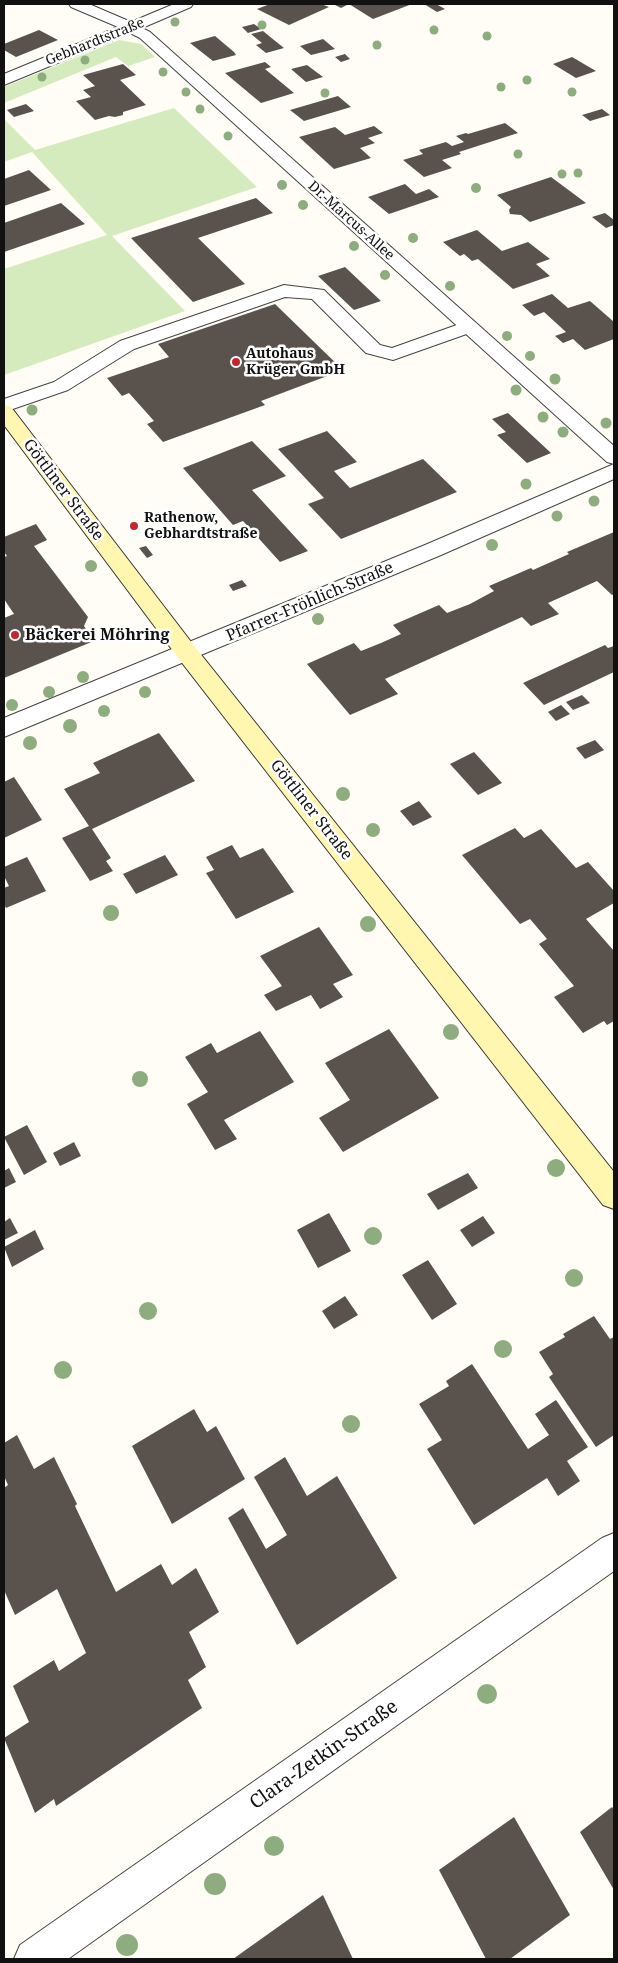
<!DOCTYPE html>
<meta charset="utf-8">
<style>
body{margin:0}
#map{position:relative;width:618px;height:1963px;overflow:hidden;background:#fffdf5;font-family:"Noto Serif",serif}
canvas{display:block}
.frame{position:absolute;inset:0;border:5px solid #111;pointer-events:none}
</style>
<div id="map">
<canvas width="618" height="1963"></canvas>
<div class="frame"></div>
</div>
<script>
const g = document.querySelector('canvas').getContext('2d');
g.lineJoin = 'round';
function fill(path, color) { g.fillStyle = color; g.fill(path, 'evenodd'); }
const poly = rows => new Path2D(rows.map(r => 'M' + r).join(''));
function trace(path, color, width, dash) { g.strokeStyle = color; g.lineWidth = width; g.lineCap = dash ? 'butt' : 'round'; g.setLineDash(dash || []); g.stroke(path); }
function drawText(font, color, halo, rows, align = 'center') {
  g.font = font + ' "Noto Serif",serif'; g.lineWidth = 5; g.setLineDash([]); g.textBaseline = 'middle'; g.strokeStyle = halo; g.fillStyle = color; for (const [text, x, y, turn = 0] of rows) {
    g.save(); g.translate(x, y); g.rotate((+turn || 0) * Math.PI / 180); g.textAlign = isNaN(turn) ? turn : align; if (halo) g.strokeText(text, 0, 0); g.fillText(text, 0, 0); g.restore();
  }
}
fill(poly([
 [119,40,141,44,155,57,128,66,116,57,4,103,4,87],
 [174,108,257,187,112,236,185,311,4,375,4,269,107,235,32,152,4,162,4,119,35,150]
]), '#d5ebbd');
fill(poly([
 [270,4,321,4,329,7,289,25,257,9],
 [333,4,412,4,373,19,349,4,341,8],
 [424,4,436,4,445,9,437,12],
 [254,24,261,29,248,33,242,27],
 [39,30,58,40,16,57,4,50,4,44],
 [263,31,274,40,284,48,266,53,256,45,262,43,251,34],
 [215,36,234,52,236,55,213,61,190,43],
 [323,39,335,49,311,55,300,46],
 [345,54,350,59,341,62,335,57],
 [572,57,596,71,576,78,553,64],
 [265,62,271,67,265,69,294,93,261,103,225,73],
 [123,64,136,75,120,80,146,105,123,112,123,115,115,117,109,116,95,120,76,101,91,97,83,90,95,86,83,75],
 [307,65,323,77,306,82,291,69],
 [338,96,351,107,304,121,290,110],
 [26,104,34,111,14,117,7,110],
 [602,109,610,115,590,121,582,115],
 [505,123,518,133,459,152,461,154,442,160,452,168,424,177,403,160,423,154,419,150,446,142,452,146,464,142,456,136,466,133,468,134],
 [374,126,383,133,368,138,375,143,360,148,371,158,334,169,299,137,335,127,345,135],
 [29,170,51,190,4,206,4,179],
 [551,177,586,203,530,222,521,215,510,214,509,210,511,207,497,195],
 [405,184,416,194,429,189,439,197,389,214,368,197],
 [256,198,273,213,198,238,245,284,193,302,131,238],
 [61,203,85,224,4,252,4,223],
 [605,213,614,220,614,225,606,228,592,217],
 [477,230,502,251,528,242,550,259,536,264,550,276,513,289,478,259,472,261,464,254,460,256,443,242],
 [345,267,381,301,354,310,318,276],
 [552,294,568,308,590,301,614,322,614,339,585,350,573,339,563,343,555,336,566,332,544,312,534,316,522,305],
 [275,304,343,370,261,401,265,405,163,442,147,424,154,421,129,393,122,396,107,378,169,357,158,344],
 [508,413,551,453,527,463,497,435,506,432,492,419],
 [327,431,357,462,334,471,350,488,423,459,457,492,341,539,308,504,324,498,278,449],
 [252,441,286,476,252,490,308,551,280,562,243,521,233,525,183,468],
 [36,524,47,540,34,546,88,617,84,626,94,641,4,678,4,618,14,614,4,599,4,557,7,556,4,552,4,537],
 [614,532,614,594,612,595,597,581,548,603,559,614,531,626,522,617,385,679,398,694,350,715,307,664,354,643,361,651,381,643,401,634,393,625,439,605,447,613,470,604,494,591,489,586,531,568,533,570,569,554,567,552],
 [146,546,153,555,147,558,139,548],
 [242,580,247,586,233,591,229,585],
 [605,645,608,648,614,646,614,672,544,705,523,683],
 [582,695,590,703,573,710,566,702],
 [561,705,570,714,556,721,548,712],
 [159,733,195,781,92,829,111,858,106,861,113,871,90,881,62,838,89,826,64,789,100,773,93,763],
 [595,740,604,750,585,759,576,748],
 [474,752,502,783,478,795,450,764],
 [14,777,42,820,4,838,4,782],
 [419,801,432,817,413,826,400,811],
 [515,828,524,838,541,829,576,868,588,862,614,891,614,903,586,919,614,951,614,1021,607,1025,604,1021,583,1033,554,997,574,986,539,944,547,939,530,919,520,924,462,855],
 [232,845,240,858,263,848,294,892,236,919,206,873,214,870,206,857],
 [165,855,178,875,136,894,123,874],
 [27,857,46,891,6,908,4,904,4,888,9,886,4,876,4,867],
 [319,927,353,975,333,984,343,997,320,1009,311,995,276,1011,264,995,282,986,260,956],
 [389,1029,439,1098,343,1152,319,1118,350,1100,325,1063],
 [260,1031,294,1082,224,1120,237,1139,215,1150,187,1104,208,1092,185,1057,211,1043,217,1053],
 [27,1125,47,1162,24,1175,4,1137],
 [74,1142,81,1156,60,1166,53,1153],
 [9,1168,16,1182,4,1188,4,1171],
 [468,1173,478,1188,438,1210,427,1194],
 [329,1213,351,1251,318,1268,297,1230],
 [483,1216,495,1233,472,1247,460,1230],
 [10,1218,18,1233,4,1240,4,1222],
 [35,1230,44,1249,12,1267,4,1247],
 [428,1260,457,1304,432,1320,402,1275],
 [345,1296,358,1315,334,1329,322,1311],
 [594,1316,610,1339,614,1337,614,1435,596,1447,549,1377,553,1374,539,1352,565,1337,563,1334],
 [472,1364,528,1449,549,1435,535,1414,556,1400,588,1447,567,1461,580,1481,558,1496,547,1478,474,1525,427,1449,442,1440,419,1404,449,1386,446,1381],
 [194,1409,207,1432,216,1426,245,1479,172,1524,132,1446],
 [17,1435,34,1469,54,1457,77,1504,75,1506,116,1592,161,1564,172,1585,196,1568,219,1612,189,1632,206,1667,188,1680,202,1708,56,1806,54,1799,35,1813,4,1738,29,1722,13,1686,54,1660,59,1671,86,1653,57,1589,15,1615,4,1590,4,1488,8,1485,4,1476,4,1443],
 [285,1457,307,1496,337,1476,397,1578,297,1645,228,1518,243,1508,266,1549,287,1535,254,1477],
 [612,1807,614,1810,614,1890,580,1832],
 [514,1817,570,1915,510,1959,486,1959,439,1870],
 [323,1895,353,1959,233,1959,247,1949]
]), '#5a524d');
const lane = poly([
 [284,285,324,290,380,345,392,348,468,321,475,323,478,327,475,331,393,360,366,353,312,299,285,297,134,349,68,390,4,412,4,399,54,382,120,341,284,285]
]);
const street = poly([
 [69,4,89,4,131,22,174,4,193,4,191,7,142,28,150,32,614,446,614,464,607,462,140,38,130,33,4,85,4,74,118,27,71,7,69,4],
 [614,464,614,479,441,555,4,737,4,718,425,545,614,464],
 [614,1533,614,1571,68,1959,14,1959,20,1945,602,1538,614,1533]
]);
const secondary = poly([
 [4,405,11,407,195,647,614,1172,614,1209,603,1205,179,659,4,425,4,405]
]);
trace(lane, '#444', 2);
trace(street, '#444', 2);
trace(secondary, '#333', 2);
fill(lane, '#fff');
fill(street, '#fff');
fill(secondary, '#fff6b0');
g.fillStyle = '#8dad7f';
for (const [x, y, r] of [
 [175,22,4.5],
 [262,25,4.5],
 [434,30,4.5],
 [487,36,4.5],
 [377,45,4.5],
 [85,60,4.5],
 [163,72,4.5],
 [42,77,4.5],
 [527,80,4.5],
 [501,87,4.5],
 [186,92,4.5],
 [572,92,4.5],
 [325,93,4.5],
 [200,109,4.5],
 [228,136,4.5],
 [518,154,4.5],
 [578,173,4.5],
 [562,174,4.5],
 [282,185,5],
 [476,188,5],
 [303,205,5],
 [413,238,5],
 [354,246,5],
 [385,275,5],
 [450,286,5],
 [507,336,5],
 [530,356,5],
 [555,379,5.5],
 [516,390,5.5],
 [32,410,5.5],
 [543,417,5.5],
 [606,423,5.5],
 [563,432,5.5],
 [526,484,5.5],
 [594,501,5.5],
 [557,516,5.5],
 [492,545,6],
 [91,566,6],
 [318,619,6],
 [83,677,6],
 [49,692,6],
 [145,692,6],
 [12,705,6],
 [104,711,6],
 [70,726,7],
 [30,743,7],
 [343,794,7],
 [373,830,7],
 [111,913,8],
 [368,924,8],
 [451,1032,8],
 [140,1079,8],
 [556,1168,9],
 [373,1236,9],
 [574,1278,9],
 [148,1311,9],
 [503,1349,9],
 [63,1370,9],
 [351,1424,9],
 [487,1694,10],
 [274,1846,10],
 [215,1884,11],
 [127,1945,11]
]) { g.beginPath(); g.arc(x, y, r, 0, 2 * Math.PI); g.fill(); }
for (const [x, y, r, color] of [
 [236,362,5,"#c4262e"],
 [134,526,5,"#c4262e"],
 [15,635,5,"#c4262e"]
]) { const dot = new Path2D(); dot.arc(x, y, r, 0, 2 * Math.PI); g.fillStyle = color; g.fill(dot); trace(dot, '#fff', 2); }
drawText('14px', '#111', '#fff', [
 ["Gebhardtstraße",95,42,-22],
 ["Dr.-Marcus-Allee",351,221,42]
]);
drawText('bold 14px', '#111', '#fff', [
 ["Autohaus",246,354],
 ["Krüger GmbH",246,370],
 ["Rathenow,",144,518],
 ["Gebhardtstraße",144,534]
], 'left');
drawText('16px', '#111', '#fff', [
 ["Göttliner Straße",63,490,53],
 ["Pfarrer-Fröhlich-Straße",310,602,-23],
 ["Göttliner Straße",311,810,52]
]);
drawText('bold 16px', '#111', '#fff', [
 ["Bäckerei Möhring",25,635]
], 'left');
drawText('19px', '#111', '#fff', [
 ["Clara-Zetkin-Straße",324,1755,-35]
]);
</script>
